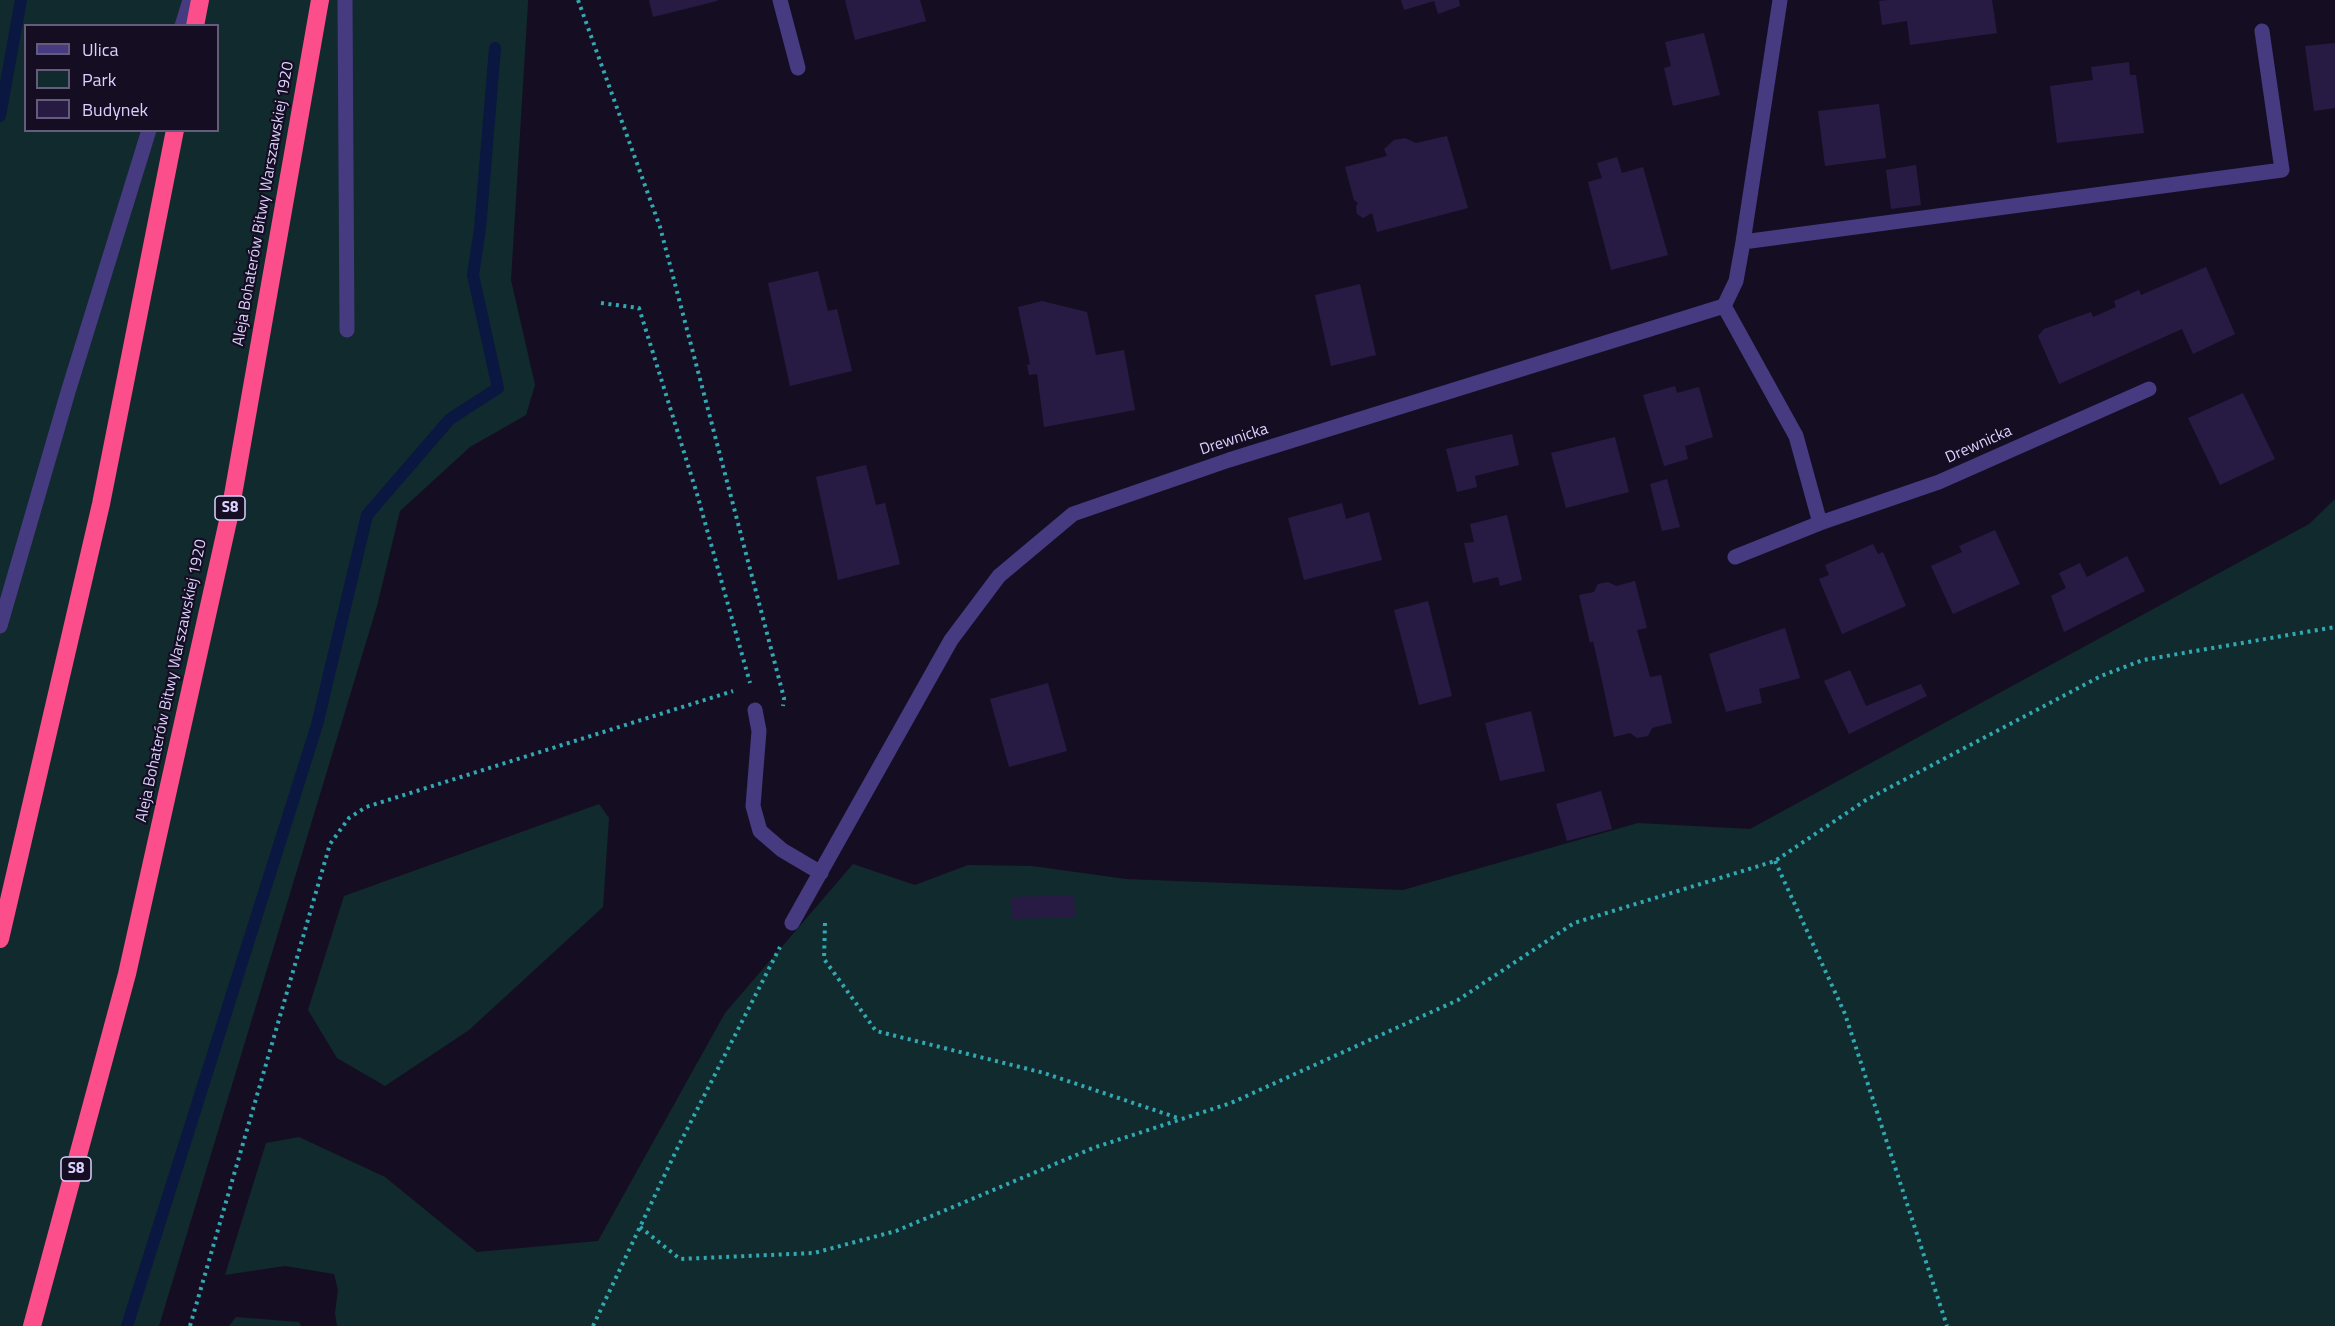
<!DOCTYPE html>
<meta charset="utf-8">
<style>
body{margin:0}
#map{position:relative;width:2335px;height:1326px;overflow:hidden;background:#150e23;font-family:"Titillium Web",sans-serif}
canvas{display:block}
.legend{position:absolute;left:24px;top:24px;width:195px;height:108px;box-sizing:border-box;background:#150e23;border:2px solid #655c7b;margin:0;padding:8px 10px;list-style:none;font-size:18px;color:#dcd1fe}
.legend li{display:flex;align-items:center;gap:12px;height:30px}
.legend b{width:30px;border:2px solid #655c7b}
</style>
<div id="map">
<canvas width="2335" height="1326"></canvas>
<ul class="legend">
<li><b style="height:8px;background:#463a81"></b>Ulica</li>
<li><b style="height:16px;background:#112a2d"></b>Park</li>
<li><b style="height:16px;background:#281b43"></b>Budynek</li>
</ul>
</div>
<script>
const g = document.querySelector('canvas').getContext('2d');
g.lineJoin = 'round';
function fill(path, color) { g.fillStyle = color; g.fill(path, 'evenodd'); }
const poly = rows => new Path2D(rows.map(r => 'M' + r).join(''));
function trace(path, color, width, dash) { g.strokeStyle = color; g.lineWidth = width; g.lineCap = dash ? 'butt' : 'round'; g.setLineDash(dash || []); g.stroke(path); }
function drawText(font, color, halo, rows, align = 'center') {
  g.font = font + ' "Titillium Web",sans-serif'; g.lineWidth = 4.5; g.setLineDash([]); g.textBaseline = 'middle'; g.strokeStyle = halo; g.fillStyle = color; for (const [text, x, y, turn = 0] of rows) {
    g.save(); g.translate(x, y); g.rotate((+turn || 0) * Math.PI / 180); g.textAlign = isNaN(turn) ? turn : align; if (halo) g.strokeText(text, 0, 0); g.fillText(text, 0, 0); g.restore();
  }
}
fill(poly([
 [0,0,528,0,528,3,511,280,535,385,526,415,470,447,400,511,377,606,159,1326,0,1326],
 [26,26,218,26,218,130,26,130],
 [2335,499,2335,1326,337,1326,335,1313,338,1290,334,1274,285,1266,225,1275,266,1143,299,1137,385,1177,477,1252,598,1241,725,1013,853,864,915,885,968,865,1032,866,1126,879,1403,890,1638,823,1750,829,2309,524],
 [599,804,609,818,603,907,469,1030,385,1086,337,1058,308,1010,344,896],
 [236,1317,299,1322,301,1326,229,1326]
]), '#112a2d');
trace(poly([
 [0,116,21,0],
 [127,1326,317,725,367,515,450,419,498,388,473,275,480,229,495,48]
]), '#0a1740', 12);
fill(poly([
 [649,0,717,0,717,1,653,17],
 [845,0,920,0,926,21,855,40],
 [1401,0,1434,0,1434,1,1404,10],
 [1434,0,1459,0,1460,6,1438,14],
 [1888,0,1992,0,1997,33,1910,45,1907,21,1882,25,1879,1],
 [1704,33,1720,95,1673,106,1664,68,1671,66,1665,42],
 [2335,43,2335,108,2314,111,2305,46],
 [2129,62,2130,75,2136,75,2144,133,2057,143,2050,86,2093,80,2091,67],
 [1879,104,1886,158,1825,166,1818,111],
 [1447,136,1468,208,1377,232,1372,213,1363,218,1357,214,1356,207,1358,203,1354,200,1345,167,1387,156,1384,149,1394,140,1405,138,1416,143],
 [1617,157,1622,173,1643,167,1668,255,1611,270,1588,182,1602,178,1597,163],
 [1916,165,1921,205,1891,209,1886,170],
 [2206,267,2235,334,2193,354,2182,329,2059,384,2038,336,2044,329,2091,312,2093,317,2116,307,2114,301,2139,290,2141,295],
 [818,271,828,311,837,309,852,371,790,386,768,283],
 [1360,284,1376,355,1331,366,1315,295],
 [1042,301,1087,312,1096,355,1124,350,1135,410,1044,427,1037,374,1029,375,1027,365,1030,364,1018,307],
 [1675,386,1677,393,1699,387,1713,437,1685,446,1688,459,1664,466,1643,395],
 [2243,393,2275,459,2220,485,2188,418],
 [1512,434,1519,465,1475,476,1477,487,1457,492,1446,449],
 [1615,437,1629,492,1566,508,1551,453],
 [866,465,876,505,885,503,900,564,838,580,816,477],
 [1667,479,1680,527,1662,531,1650,484],
 [1342,503,1346,519,1369,512,1382,560,1304,580,1288,518],
 [1507,515,1522,580,1500,586,1498,577,1473,583,1464,543,1474,542,1470,524],
 [1995,530,2020,584,1953,614,1931,566,1962,552,1959,546],
 [1873,544,1878,554,1883,552,1906,606,1842,634,1819,579,1829,575,1825,565],
 [2127,556,2145,591,2064,632,2051,596,2066,588,2059,573,2080,563,2087,577],
 [1635,581,1647,628,1637,630,1650,677,1661,675,1672,723,1652,728,1648,736,1637,738,1630,733,1614,737,1599,667,1593,641,1590,643,1579,595,1594,592,1598,584,1608,582,1616,586],
 [1428,601,1452,696,1419,705,1394,610],
 [1785,628,1800,678,1759,689,1762,703,1726,712,1709,654],
 [1850,670,1866,706,1921,684,1927,696,1849,734,1824,681],
 [1048,683,1067,751,1009,767,990,699],
 [1531,711,1545,771,1500,781,1485,723],
 [1601,791,1612,829,1567,841,1556,804],
 [1074,895,1075,917,1012,919,1011,897]
]), '#281b43');
trace(poly([
 [578,0,660,227,784,698,783,706],
 [601,303,639,308,697,494,750,683],
 [1775,861,1845,1014,1947,1326],
 [825,923,824,959,876,1031,1044,1073,1181,1119],
 [640,1227,680,1259,814,1253,896,1231,1093,1148,1231,1103,1458,1000,1574,923,1775,861,1866,800,2101,676,2143,660,2335,627],
 [190,1326,330,844,349,818,366,807,733,691],
 [593,1326,677,1149,780,947]
]), '#31a9b3', 4, [3, 4.5]);
trace(poly([
 [345,0,347,330],
 [780,0,798,68],
 [182,26,190,0],
 [1743,242,2282,170,2262,31],
 [1724,306,1796,436,1820,523],
 [1735,557,1820,523,1939,482,2149,389],
 [0,626,68,392,149,130],
 [755,710,759,731,753,806,760,831,782,850,821,873],
 [792,923,951,640,999,576,1073,514,1229,460,1724,306,1736,281,1743,242,1780,0]
]), '#463a81', 15);
trace(poly([
 [195,26,200,0],
 [0,939,101,504,175,130],
 [32,1326,127,974,230,512,320,0]
]), '#fc4e8a', 18);
for (const [x, y, w] of [
 [230,508,30],
 [76,1169,30]
]) { const box = new Path2D(); box.roundRect(x - w / 2, y - 12, w, 24, 4.5); g.fillStyle = '#150e23'; g.fill(box); trace(box, '#dcd1fe', 1.5); }
drawText('bold 15px', '#dcd1fe', null, [
 ["S8",230,508],
 ["S8",76,1169]
]);
drawText('16px', '#dcd1fe', '#150e23', [
 ["Aleja Bohaterów Bitwy Warszawskiej 1920",264,204,-80],
 ["Drewnicka",1234,440,-18],
 ["Drewnicka",1979,445,-24],
 ["Aleja Bohaterów Bitwy Warszawskiej 1920",172,681,-78]
]);
</script>
